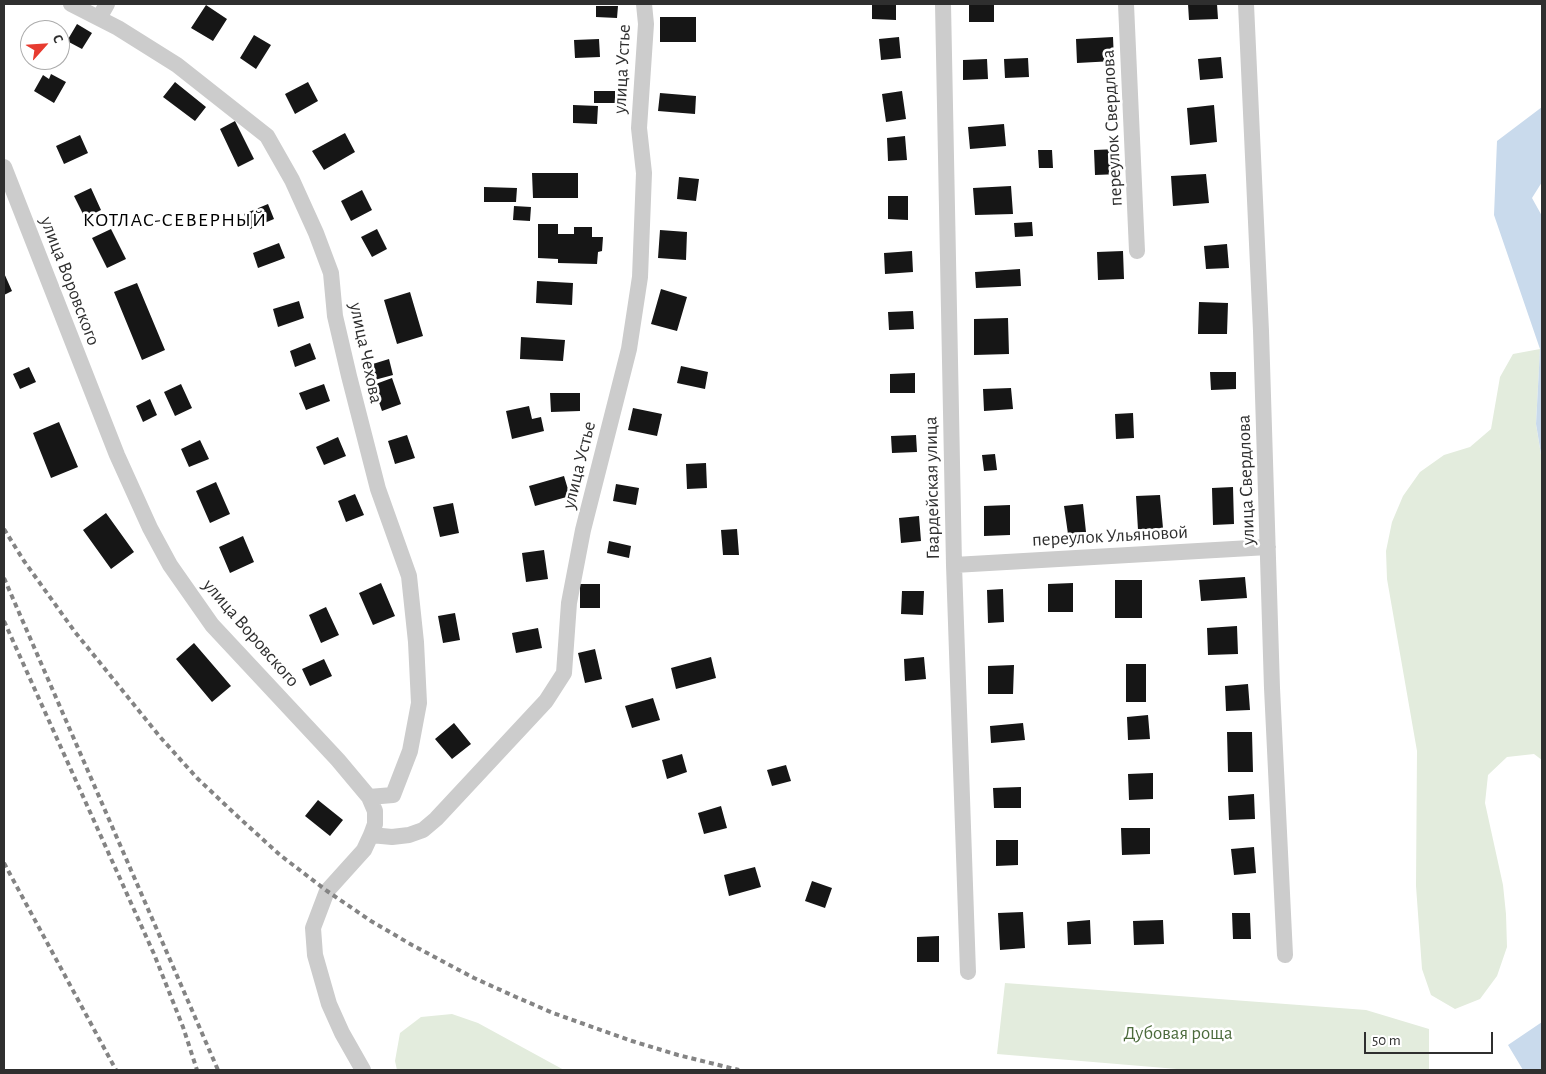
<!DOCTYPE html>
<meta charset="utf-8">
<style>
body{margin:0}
#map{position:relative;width:1546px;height:1074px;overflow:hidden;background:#fff;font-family:"Alegreya Sans",sans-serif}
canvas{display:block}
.frame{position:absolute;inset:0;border:5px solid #2f2f2f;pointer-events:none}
.north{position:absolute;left:20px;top:20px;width:50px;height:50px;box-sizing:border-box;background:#fff;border:1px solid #acacac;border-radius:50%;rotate:64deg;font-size:14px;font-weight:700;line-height:20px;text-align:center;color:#2f2f2f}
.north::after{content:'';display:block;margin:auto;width:18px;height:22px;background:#e73b30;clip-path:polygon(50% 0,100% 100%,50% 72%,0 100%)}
.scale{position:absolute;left:1364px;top:1032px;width:129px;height:22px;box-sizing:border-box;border:2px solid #2f2f2f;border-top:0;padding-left:6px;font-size:15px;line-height:18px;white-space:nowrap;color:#2f2f2f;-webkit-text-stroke:4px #fff;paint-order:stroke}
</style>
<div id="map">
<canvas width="1546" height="1074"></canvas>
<div class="frame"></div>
<div class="north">С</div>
<div class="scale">50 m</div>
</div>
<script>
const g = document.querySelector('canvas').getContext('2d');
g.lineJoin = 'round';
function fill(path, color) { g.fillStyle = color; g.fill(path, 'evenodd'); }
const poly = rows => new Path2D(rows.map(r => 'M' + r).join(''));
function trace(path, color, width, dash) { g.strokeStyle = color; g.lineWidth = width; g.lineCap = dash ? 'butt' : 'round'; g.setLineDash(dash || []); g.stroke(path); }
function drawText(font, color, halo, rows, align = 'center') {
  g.font = font + ' "Alegreya Sans",sans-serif'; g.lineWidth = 5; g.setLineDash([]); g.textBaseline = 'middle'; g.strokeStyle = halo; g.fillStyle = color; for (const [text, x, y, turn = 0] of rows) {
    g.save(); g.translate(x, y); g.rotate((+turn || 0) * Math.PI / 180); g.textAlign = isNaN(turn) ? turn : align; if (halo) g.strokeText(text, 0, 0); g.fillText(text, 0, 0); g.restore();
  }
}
fill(poly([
 [1540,349,1536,424,1542,461,1542,760,1534,754,1507,757,1488,775,1485,803,1503,885,1506,914,1507,947,1497,976,1480,999,1455,1009,1431,995,1422,969,1416,886,1417,751,1387,579,1386,551,1392,522,1403,496,1420,472,1444,455,1470,447,1491,429,1500,377,1513,354],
 [1005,983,1366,1010,1429,1029,1429,1070,1189,1070,997,1054],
 [452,1014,478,1023,564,1070,397,1070,395,1061,400,1033,421,1017]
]), '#e3ecdd');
fill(poly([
 [1542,107,1542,182,1532,198,1542,216,1542,460,1536,424,1540,349,1494,215,1497,141],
 [1542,1022,1542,1070,1523,1070,1508,1045]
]), '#c9daec');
fill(poly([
 [872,4,896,4,896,20,872,19],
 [969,4,994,4,994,22,969,22],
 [1188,4,1217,4,1218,19,1189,20],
 [206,5,227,19,213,41,191,28],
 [596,6,618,6,617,18,596,17],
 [660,17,696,17,696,42,660,42],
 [77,24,92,33,82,49,67,41],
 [254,35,271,45,256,69,240,58],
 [899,37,901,58,881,60,879,39],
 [1113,37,1114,61,1077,63,1076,39],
 [599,39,600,57,575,58,574,40],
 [1221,57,1223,78,1200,80,1198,59],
 [1028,58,1029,77,1005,78,1004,59],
 [987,59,988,79,963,80,963,60],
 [51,74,66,82,54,103,34,91,43,75,49,79],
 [175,82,206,107,195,121,163,97],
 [308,82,318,101,295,114,285,94],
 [594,91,615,91,615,103,594,103],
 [902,91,906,119,886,122,882,94],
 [660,93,696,96,695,114,658,111],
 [573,105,598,106,597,124,573,123],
 [1214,105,1217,142,1190,145,1187,108],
 [235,121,254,159,238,167,220,129],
 [1004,124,1006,146,970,149,968,127],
 [345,133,355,152,324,170,312,151],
 [80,135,88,153,64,164,56,146],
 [905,136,907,160,888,161,887,138],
 [1119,149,1120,174,1095,175,1094,150],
 [1038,150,1052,150,1053,168,1039,168],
 [532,173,578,173,578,198,533,198],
 [1206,174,1209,203,1173,206,1171,176],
 [679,177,699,179,696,201,677,199],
 [1011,186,1013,214,975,215,973,188],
 [484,187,517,188,516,202,484,202],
 [91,188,101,210,85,218,74,196],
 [362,190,372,210,351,221,341,201],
 [888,196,908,196,908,220,888,219],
 [268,204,274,219,250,229,244,214],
 [514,206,531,207,530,221,513,220],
 [1032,222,1033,236,1015,237,1014,223],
 [538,224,558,224,558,234,574,234,574,227,592,227,592,237,603,237,602,251,598,252,597,264,558,263,558,259,538,258],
 [111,229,126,259,107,268,92,238],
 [377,229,387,249,372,257,361,237],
 [660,230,687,232,686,260,658,258],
 [279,243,285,258,258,268,253,253],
 [1227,244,1229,268,1206,269,1204,246],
 [912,251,913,272,885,274,884,253],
 [1123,251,1124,279,1098,280,1097,252],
 [1020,269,1021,286,976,288,975,272],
 [4,273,12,291,4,295],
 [537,281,573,283,572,305,536,303],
 [137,283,165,350,142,360,114,292],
 [661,289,687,297,677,331,651,324],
 [410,292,423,336,397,344,384,300],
 [299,301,304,318,278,327,273,309],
 [1199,302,1228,303,1227,334,1198,334],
 [913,311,914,329,889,330,888,312],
 [1008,318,1009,354,974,355,974,319],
 [521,337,565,340,563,361,520,359],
 [310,343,316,359,295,367,290,351],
 [389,359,393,375,367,382,363,367],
 [681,366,708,372,705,389,677,383],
 [29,367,36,382,20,389,13,374],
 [1210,372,1236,372,1236,389,1211,390],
 [915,373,915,393,890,393,890,374],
 [392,378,401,404,382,411,373,385],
 [181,384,192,408,175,416,164,392],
 [324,384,330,401,306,410,299,393],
 [1011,388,1013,409,984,411,983,389],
 [550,393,580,393,580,411,551,412],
 [150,399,157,415,143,422,136,406],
 [529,406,532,419,541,417,544,431,512,439,506,411],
 [633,408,662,414,657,436,628,430],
 [1133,413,1134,438,1116,439,1115,414],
 [59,422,78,467,51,478,33,433],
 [407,435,415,458,395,464,388,441],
 [916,435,917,452,892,453,891,436],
 [338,437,346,456,324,465,316,447],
 [200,440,209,459,189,467,181,449],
 [995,454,997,470,984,471,982,455],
 [706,463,707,488,687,489,686,464],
 [564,476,570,496,535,506,529,486],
 [216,482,230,514,210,523,196,491],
 [616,484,639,488,636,505,613,501],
 [1233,487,1234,524,1213,525,1212,488],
 [355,494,364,515,346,522,338,501],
 [1160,495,1163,528,1138,530,1136,496],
 [453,503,459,533,440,537,433,507],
 [1083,504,1086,532,1068,534,1064,506],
 [1010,505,1010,535,984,536,984,506],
 [106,513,134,552,111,569,83,530],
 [919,516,921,541,901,543,899,518],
 [737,529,739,555,723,555,721,530],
 [243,536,254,562,230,573,219,547],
 [609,541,631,546,629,558,607,553],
 [544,550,548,579,526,582,522,553],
 [1245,577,1247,598,1201,601,1199,580],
 [1115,580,1142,580,1142,618,1115,618],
 [381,583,395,616,373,625,359,593],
 [1073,583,1073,612,1048,612,1048,584],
 [580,584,600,584,600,608,580,608],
 [1003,589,1004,622,988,623,987,590],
 [902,591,924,591,923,615,901,614],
 [326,607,339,635,321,643,309,615],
 [455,613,460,640,443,643,438,616],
 [1237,626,1238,654,1208,655,1207,628],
 [538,628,542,648,516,653,512,633],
 [194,643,231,686,212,702,176,659],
 [595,649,602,679,585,683,578,653],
 [711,657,716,678,676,689,671,668],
 [924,657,926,679,905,681,904,659],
 [324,659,332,676,310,686,302,669],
 [1126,664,1146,664,1146,702,1126,702],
 [1014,665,1013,694,988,694,988,666],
 [1248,684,1250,710,1226,711,1225,686],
 [653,698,660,720,632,728,625,706],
 [1148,715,1150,739,1128,740,1127,717],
 [454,723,471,744,452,759,435,739],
 [1023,723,1025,740,991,743,990,726],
 [1227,732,1252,732,1253,772,1228,772],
 [682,754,687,772,667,779,662,760],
 [786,765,791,781,772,786,767,770],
 [1153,773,1153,799,1129,800,1128,774],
 [1021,787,1021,808,994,808,993,788],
 [1254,794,1255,819,1229,820,1228,796],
 [318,800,343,820,330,836,305,816],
 [721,806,727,828,704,834,698,813],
 [1121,828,1150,828,1150,854,1122,855],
 [996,840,1018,840,1018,865,996,866],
 [1254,847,1256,873,1234,875,1231,849],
 [755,867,761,887,729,896,724,875],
 [812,881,832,888,825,908,805,901],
 [1023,912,1025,948,1000,950,998,913],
 [1232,913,1250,913,1251,939,1233,939],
 [1090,920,1091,944,1068,945,1067,922],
 [1163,920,1164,944,1134,945,1133,921],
 [939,936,939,962,917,962,917,937]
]), '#161616');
trace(poly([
 [71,4,118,28,177,65,267,136,292,180,316,233,331,273,335,316,349,376,378,489,409,576,416,642,419,703,410,751,393,795,369,797],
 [943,4,954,565,968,972],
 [1126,4,1137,251],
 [1246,4,1261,331,1272,688,1285,955],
 [99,18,107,4],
 [4,167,117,455,150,528,170,565,212,625,338,760,369,797,375,811,375,824,371,835,364,850,327,891,313,928,315,955,329,1004,342,1033,363,1070],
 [954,565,1268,547],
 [371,835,392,837,409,835,423,830,436,819,546,701,564,673,569,603,583,530,629,349,640,277,644,173,639,128,646,24,644,4]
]), '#ccc', 16);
trace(poly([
 [4,529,24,561,75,632,161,738,197,778,235,814,280,855,327,891,371,921,412,945,474,978,516,997,553,1013,632,1041,678,1055,739,1070],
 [4,578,218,1070],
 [4,621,154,954,183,1027,197,1070],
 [4,863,116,1070]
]), '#848484', 4, [5, 4]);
drawText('19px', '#2f2f2f', '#fff', [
 ["улица Устье",622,69,-87],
 ["переулок Свердлова",1112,128,-93],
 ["улица Воровского",70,281,69],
 ["улица Чехова",366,353,78],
 ["улица Устье",579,465,-76],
 ["улица Свердлова",1246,480,-92],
 ["Гвардейская улица",932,488,-91],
 ["переулок Ульяновой",1110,536,-3],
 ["улица Воровского",251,633,49]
]);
drawText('19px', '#4c6b3c', '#fff', [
 ["Дубовая роща",1178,1033]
]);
g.letterSpacing = '1px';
drawText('20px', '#000', '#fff', [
 ["КОТЛАС-СЕВЕРНЫЙ",175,220]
]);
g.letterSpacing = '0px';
</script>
